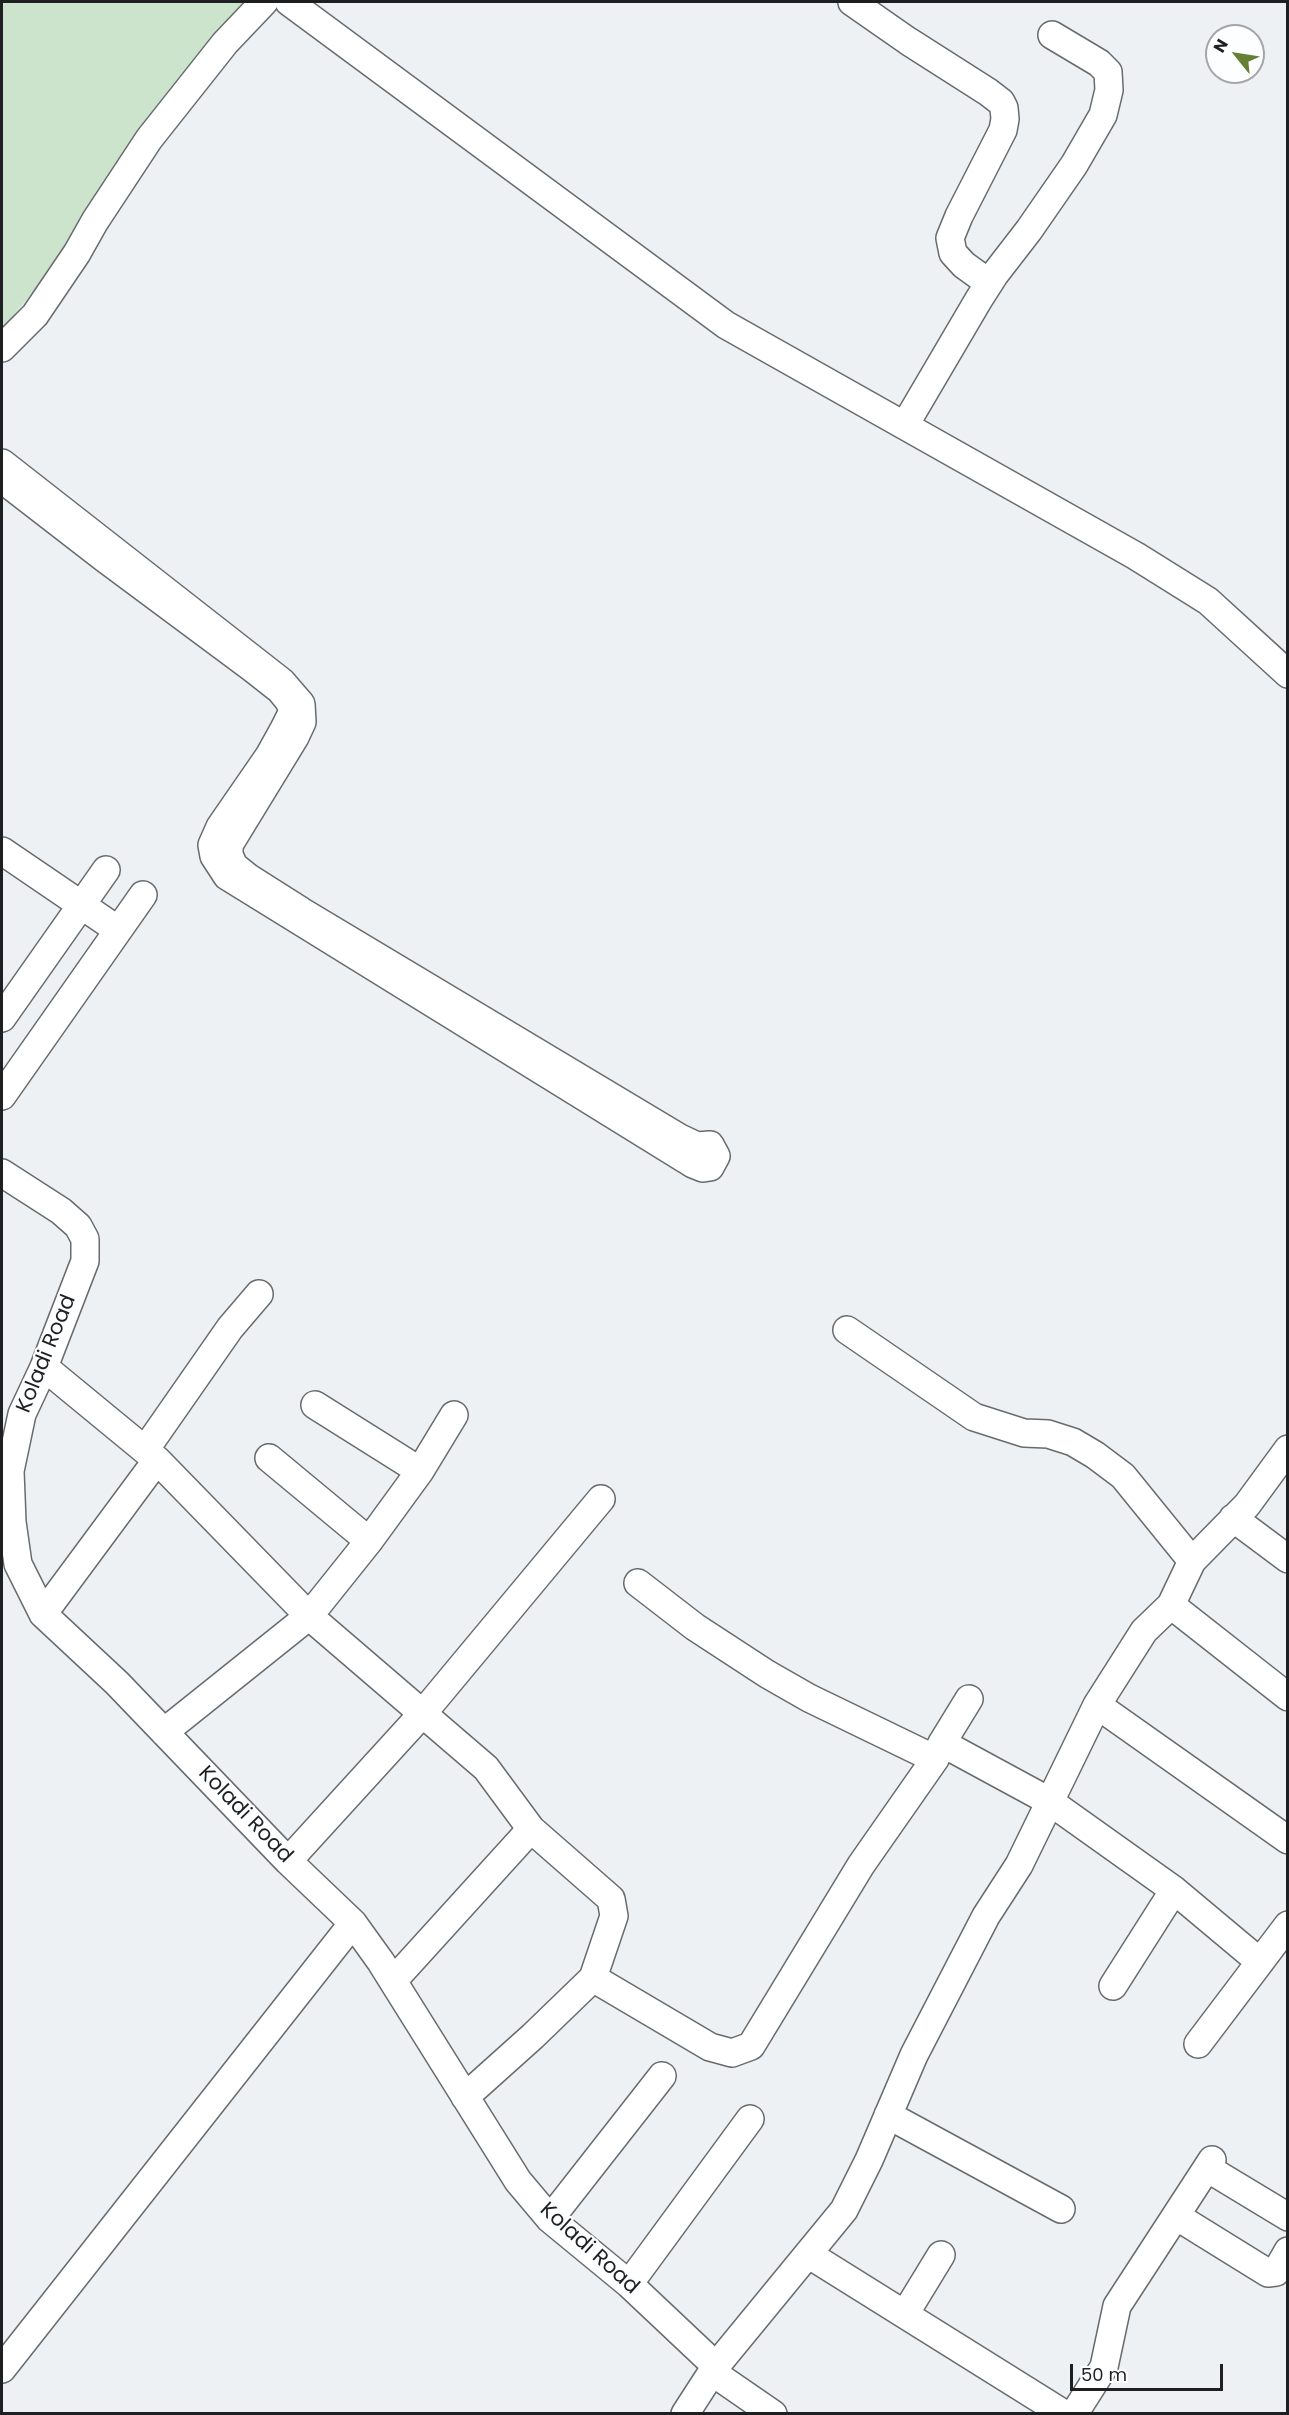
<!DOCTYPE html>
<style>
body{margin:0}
#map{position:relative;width:1289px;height:2415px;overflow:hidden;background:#eef1f4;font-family:Poppins,sans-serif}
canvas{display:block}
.frame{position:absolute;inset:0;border:3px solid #1d1f20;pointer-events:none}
.north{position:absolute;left:1205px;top:24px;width:60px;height:60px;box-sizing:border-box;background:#fdfeff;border:2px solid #a3a5a6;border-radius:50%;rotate:300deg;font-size:16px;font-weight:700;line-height:24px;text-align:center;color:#1d1f20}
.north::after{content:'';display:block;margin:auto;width:21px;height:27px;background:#678134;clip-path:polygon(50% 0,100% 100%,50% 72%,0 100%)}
.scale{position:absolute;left:1070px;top:2364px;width:153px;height:27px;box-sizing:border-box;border:3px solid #1d1f20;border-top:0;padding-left:8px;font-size:18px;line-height:21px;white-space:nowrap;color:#1d1f20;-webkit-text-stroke:4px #fdfeff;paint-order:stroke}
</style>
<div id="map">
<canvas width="1289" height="2415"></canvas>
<div class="frame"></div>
<div class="north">N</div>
<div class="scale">50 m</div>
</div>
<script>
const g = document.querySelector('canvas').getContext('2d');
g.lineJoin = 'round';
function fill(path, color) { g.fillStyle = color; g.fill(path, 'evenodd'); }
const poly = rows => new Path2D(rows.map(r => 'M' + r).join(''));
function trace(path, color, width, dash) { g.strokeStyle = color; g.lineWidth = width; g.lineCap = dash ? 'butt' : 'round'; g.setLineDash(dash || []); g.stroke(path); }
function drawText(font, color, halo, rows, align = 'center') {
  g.font = font + ' Poppins,sans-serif'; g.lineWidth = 4.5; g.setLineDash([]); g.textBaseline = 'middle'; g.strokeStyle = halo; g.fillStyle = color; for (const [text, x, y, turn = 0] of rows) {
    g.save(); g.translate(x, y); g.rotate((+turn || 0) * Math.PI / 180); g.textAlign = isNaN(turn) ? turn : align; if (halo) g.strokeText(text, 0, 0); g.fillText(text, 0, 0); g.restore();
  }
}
fill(poly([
 [2,2,267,2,2,330]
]), '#cde4cc');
const minor = poly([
 [289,2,726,325,1136,556,1208,601,1288,674],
 [852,2,908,41,988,92,1001,102,1004,108,1005,119,1003,130,959,216,950,238,953,253,964,265,989,283],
 [2,348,35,315,77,253,95,221,149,139,225,43,264,2],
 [905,425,979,299,995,274,1029,230,1074,165,1103,115,1109,90,1108,72,1099,63,1052,35],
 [2,463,282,682,301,704,302,722,295,737,229,845,229,855,234,866,249,878,301,911,680,1138,697,1146,710,1145,716,1156,710,1167,703,1168,693,1164,227,876,214,856,212,845,220,827,269,756,284,729,293,711,289,701,280,690,252,668,104,558,2,479],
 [2,851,118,930],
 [2,1018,106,870],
 [2,1096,143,895],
 [2,1173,61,1211,78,1226,85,1239,85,1261,44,1367,22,1414,10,1471,12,1522,18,1564,43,1614,117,1683,288,1861,353,1923,381,1962,518,2181,550,2219,629,2284,716,2366,685,2414],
 [847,1330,974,1417,1024,1433,1048,1434,1073,1442,1095,1455,1123,1476,1192,1561],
 [44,1367,157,1460,309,1616,486,1768,531,1829,611,1899,614,1916,593,1978,533,2036,465,2097],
 [315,1405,420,1471],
 [145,1450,230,1328,259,1294],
 [269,1458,369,1541],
 [1233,1518,1288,1559],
 [638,1583,695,1627,767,1674,809,1698,935,1759],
 [1171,1605,1288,1697],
 [43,1614,157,1460],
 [1097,1705,1144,1631,1171,1605,1192,1561,1247,1505,1288,1449],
 [164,1732,309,1616,369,1541,420,1471,454,1415],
 [942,1743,1049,1801,1174,1890,1260,1962],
 [288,1861,423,1713,601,1499],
 [593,1978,710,2047,732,2053,751,2046,861,1865,935,1759,942,1743,969,1699],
 [393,1981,531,1829],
 [1113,1986,1174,1890],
 [1198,2044,1288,1925],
 [888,2115,1061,2209],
 [1207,2168,1288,2217],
 [1176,2216,1268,2273,1276,2272,1288,2251],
 [550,2219,662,2076],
 [808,2254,1064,2414],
 [629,2284,750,2119],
 [905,2314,941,2255],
 [716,2366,844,2210,869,2160,914,2055,986,1916,1019,1865,1097,1705,1288,1840],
 [2,2369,353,1923],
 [712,2372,773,2414],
 [1074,2414,1104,2367,1117,2306,1212,2160]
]);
trace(minor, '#686b6e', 30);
trace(minor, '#fff', 27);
drawText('21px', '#1d1f20', '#fdfeff', [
 ["Koladi Road",47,1354,-68],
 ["Koladi Road",245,1815,46],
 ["Koladi Road",589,2249,42]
]);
</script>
